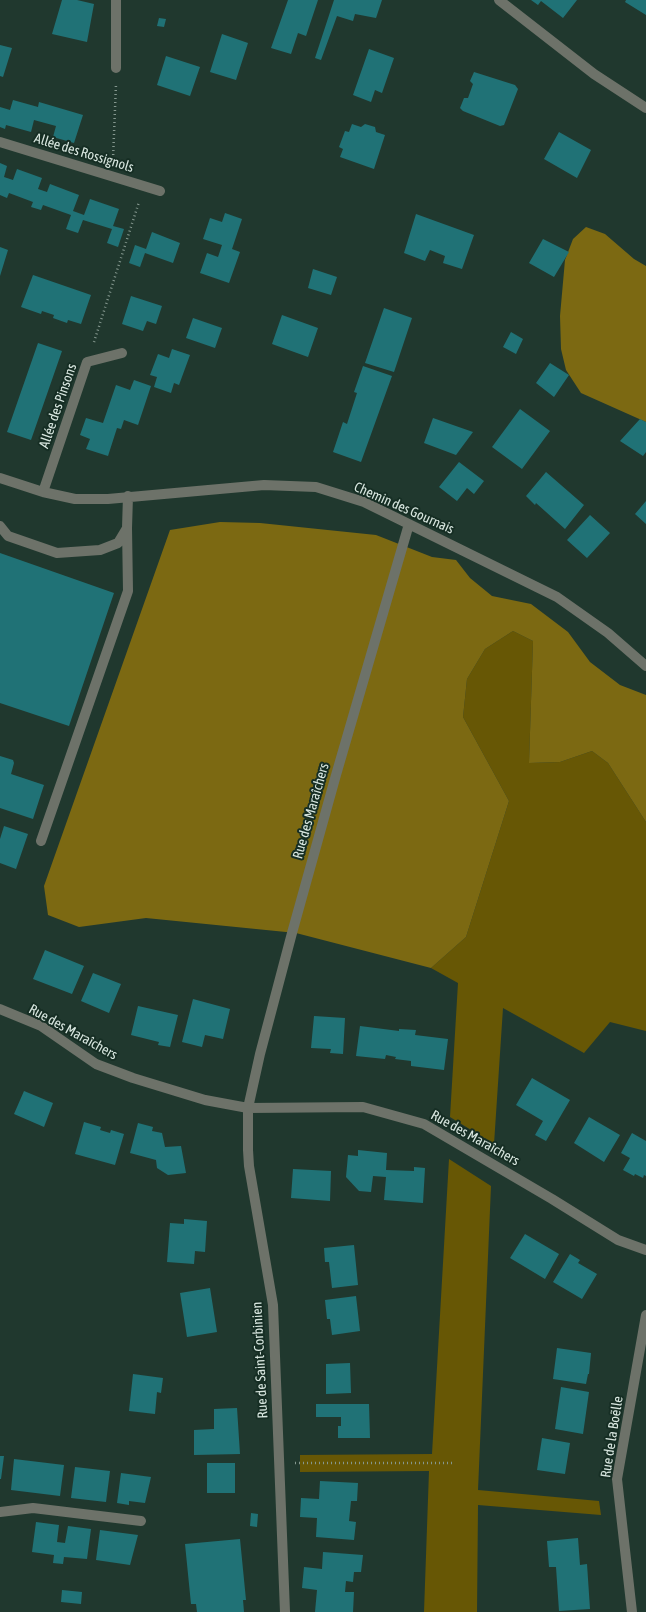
<!DOCTYPE html>
<meta charset="utf-8">
<style>
body{margin:0}
canvas{display:block;background:#20382e}
</style>
<canvas width="646" height="1612"></canvas>
<script>
const g = document.querySelector('canvas').getContext('2d');
g.lineJoin = 'round';
function fill(path, color) { g.fillStyle = color; g.fill(path, 'evenodd'); }
const poly = rows => new Path2D(rows.map(r => 'M' + r).join(''));
function trace(path, color, width, dash) { g.strokeStyle = color; g.lineWidth = width; g.lineCap = dash ? 'butt' : 'round'; g.setLineDash(dash || []); g.stroke(path); }
function drawText(font, color, halo, rows, align = 'center') {
  g.font = font + ' "Asap Condensed",sans-serif'; g.lineWidth = 4; g.setLineDash([]); g.textBaseline = 'middle'; g.strokeStyle = halo; g.fillStyle = color; for (const [text, x, y, turn = 0] of rows) {
    g.save(); g.translate(x, y); g.rotate((+turn || 0) * Math.PI / 180); g.textAlign = isNaN(turn) ? turn : align; if (halo) g.strokeText(text, 0, 0); g.fillText(text, 0, 0); g.restore();
  }
}
fill(poly([
 [513,631,533,641,529,763,560,762,592,751,608,763,646,822,646,1031,610,1022,584,1053,503,1008,494,1144,450,1117,458,983,431,968,466,937,509,801,463,717,467,679,485,649],
 [449,1159,491,1186,478,1490,599,1501,601,1515,478,1505,477,1612,424,1612,429,1471,300,1472,300,1455,432,1454]
]), '#675705');
fill(poly([
 [586,227,605,234,634,259,646,266,646,422,581,393,566,370,561,349,560,316,565,260,573,239],
 [220,522,260,523,376,535,432,557,456,560,470,578,492,596,531,604,568,632,590,662,620,685,646,695,646,822,608,763,592,751,560,762,529,763,533,641,513,631,485,649,467,679,463,717,509,801,466,937,431,968,296,933,146,918,79,927,48,915,44,886,170,530]
]), '#7c6912');
fill(poly([
 [62,0,77,0,94,4,87,42,52,34],
 [288,0,318,0,306,36,298,33,291,54,271,48],
 [334,0,382,0,376,18,355,14,353,21,337,16,321,60,315,58],
 [531,0,577,0,563,18,541,1,538,5],
 [626,0,646,0,646,15,625,2],
 [159,18,166,19,164,27,157,26],
 [222,34,248,43,236,80,210,72],
 [0,45,12,48,3,77,0,76],
 [369,49,394,58,382,93,375,90,371,102,353,95],
 [166,56,200,67,190,96,157,85],
 [474,72,515,85,518,89,504,125,500,126,463,111,460,108,464,98,468,98,473,84,470,81],
 [13,100,38,107,39,102,83,115,74,143,53,137,56,126,34,120,31,132,6,125,5,129,0,127,0,107,10,110],
 [352,124,361,127,365,124,375,127,376,132,385,135,374,169,340,157,343,149,339,147,345,131,349,132],
 [559,132,591,150,577,178,544,159],
 [0,163,7,166,4,177,13,180,17,169,42,178,38,189,47,192,50,184,79,195,73,211,84,215,90,199,119,209,113,226,124,229,118,247,107,243,112,229,83,220,78,233,66,229,71,215,43,205,41,210,31,207,33,202,9,193,7,198,0,195],
 [225,213,242,219,232,249,240,252,229,283,200,273,207,253,218,257,222,245,203,239,210,218,222,222],
 [416,214,474,235,462,269,443,263,445,256,430,250,425,261,404,253],
 [152,232,180,243,173,263,145,253,140,267,129,263,135,245,146,249],
 [543,239,569,252,554,277,529,263],
 [0,247,8,250,0,276],
 [313,269,337,277,331,295,308,288],
 [33,275,91,295,81,324,68,320,67,323,53,318,54,315,42,311,41,314,21,307],
 [131,296,162,306,156,324,147,321,143,331,122,324],
 [384,308,412,318,394,372,365,363],
 [282,315,318,328,308,357,272,344],
 [193,318,222,328,215,348,186,338],
 [511,332,523,339,516,354,503,347],
 [38,343,62,351,31,440,7,432],
 [172,349,190,355,179,385,174,383,171,393,154,387,157,377,150,375,158,354,169,358],
 [550,363,569,375,554,397,536,383],
 [363,366,392,376,361,462,333,452,343,422,347,424,357,393,354,392],
 [134,380,151,386,138,425,124,420,121,429,117,428,108,456,86,449,90,439,80,435,86,418,103,423,116,385,130,390],
 [520,409,550,431,522,469,492,447],
 [433,418,473,432,456,455,424,443],
 [640,419,646,422,646,452,643,456,620,441],
 [459,462,484,481,474,494,467,488,457,501,439,487],
 [546,472,584,505,565,529,536,503,535,505,526,496],
 [646,501,646,524,635,514],
 [590,515,610,533,587,558,567,540],
 [0,553,114,593,69,726,0,703],
 [0,756,13,760,14,763,11,774,44,785,33,819,0,808],
 [4,826,28,834,16,869,0,863,0,839],
 [45,950,84,966,72,994,33,979],
 [93,973,121,984,109,1013,81,1001],
 [193,999,230,1009,223,1039,205,1035,202,1047,182,1042],
 [138,1006,178,1015,170,1047,158,1045,159,1042,131,1035],
 [314,1016,345,1018,343,1054,330,1053,331,1049,311,1048],
 [360,1026,399,1031,399,1029,416,1030,415,1035,448,1039,444,1070,411,1066,411,1061,395,1059,396,1057,386,1055,385,1059,356,1056],
 [532,1078,570,1100,546,1141,535,1135,543,1121,516,1105],
 [24,1091,53,1103,44,1127,14,1114],
 [589,1117,620,1135,604,1162,574,1143],
 [84,1122,101,1127,100,1130,110,1133,111,1130,124,1134,115,1165,75,1154],
 [138,1123,153,1127,152,1131,162,1133,165,1147,181,1146,186,1173,168,1175,157,1168,156,1160,130,1153],
 [632,1133,646,1141,646,1176,644,1175,643,1178,635,1174,634,1176,623,1170,630,1158,621,1153],
 [358,1150,387,1153,386,1170,414,1171,414,1167,425,1168,423,1203,384,1200,386,1177,373,1176,371,1192,359,1191,346,1177,348,1155,358,1156],
 [293,1169,331,1171,330,1201,291,1198],
 [184,1219,207,1221,205,1252,195,1251,194,1264,167,1262,170,1223,184,1224],
 [525,1234,559,1254,545,1279,510,1258],
 [354,1245,358,1285,332,1288,329,1262,325,1262,324,1248],
 [570,1254,580,1260,578,1263,597,1274,582,1299,553,1282],
 [210,1288,217,1332,187,1337,180,1293],
 [356,1296,360,1331,332,1335,330,1319,327,1319,325,1300],
 [557,1348,591,1353,589,1374,588,1374,586,1384,553,1379],
 [350,1363,351,1393,326,1394,326,1364],
 [133,1374,163,1378,161,1393,157,1392,155,1414,129,1411],
 [561,1387,589,1392,583,1434,555,1429],
 [316,1404,369,1404,370,1438,338,1438,338,1426,341,1426,341,1417,316,1417],
 [237,1408,240,1454,194,1455,194,1430,214,1429,214,1409],
 [542,1438,570,1443,565,1474,537,1470],
 [0,1456,4,1456,1,1479,0,1479],
 [14,1459,64,1465,60,1496,11,1490],
 [207,1463,235,1463,235,1493,207,1493],
 [75,1467,110,1471,106,1502,71,1498],
 [121,1473,151,1477,145,1503,129,1501,129,1505,117,1503],
 [320,1481,358,1483,357,1501,351,1501,349,1521,356,1522,354,1540,316,1537,317,1518,300,1517,301,1498,319,1499],
 [251,1513,258,1514,257,1527,250,1526],
 [36,1522,59,1525,57,1542,65,1543,68,1526,91,1529,87,1559,64,1557,63,1564,53,1563,54,1555,32,1552],
 [100,1530,138,1535,130,1565,96,1560],
 [578,1538,580,1565,587,1564,590,1609,559,1611,556,1567,549,1567,547,1541],
 [240,1539,246,1600,243,1600,244,1612,197,1612,196,1604,191,1604,185,1544],
 [323,1552,363,1555,361,1572,354,1572,353,1582,346,1581,345,1592,354,1592,353,1612,315,1612,317,1590,302,1588,304,1567,322,1569],
 [62,1590,82,1592,81,1604,61,1602]
]), '#207276');
trace(poly([
 [113,159,116,84],
 [94,342,139,202],
 [295,1463,454,1463]
]), '#84978e', 2.5, [1, 3]);
trace(poly([
 [499,0,594,74,646,108],
 [116,68,116,0],
 [0,142,160,191],
 [0,478,43,492,75,499,108,499,264,485,316,487,364,502,557,597,608,633,646,666],
 [43,492,87,362,122,353],
 [0,526,8,536,57,553,100,550,118,543,127,528,128,496],
 [41,841,128,591,127,528],
 [0,1009,41,1026,96,1064,133,1078,205,1100,248,1108,363,1107,424,1124,552,1199,618,1240,646,1250],
 [0,1512,33,1508,141,1521],
 [285,1612,273,1305,249,1166,248,1150,248,1108,260,1054,292,933,336,775,409,524],
 [632,1612,617,1479,646,1315]
]), '#6d7269', 10);
drawText('14px', '#d9e7e0', '#162e24', [
 ["Allée des Rossignols",84,153,17],
 ["Allée des Pinsons",58,406,-71],
 ["Chemin des Gournais",404,508,24],
 ["Rue des Maraîchers",311,811,-74],
 ["Rue des Maraîchers",73,1032,29],
 ["Rue des Maraîchers",475,1138,29],
 ["Rue de Saint-Corbinien",260,1360,-93],
 ["Rue de la Boëlle",612,1437,-81]
]);
</script>
